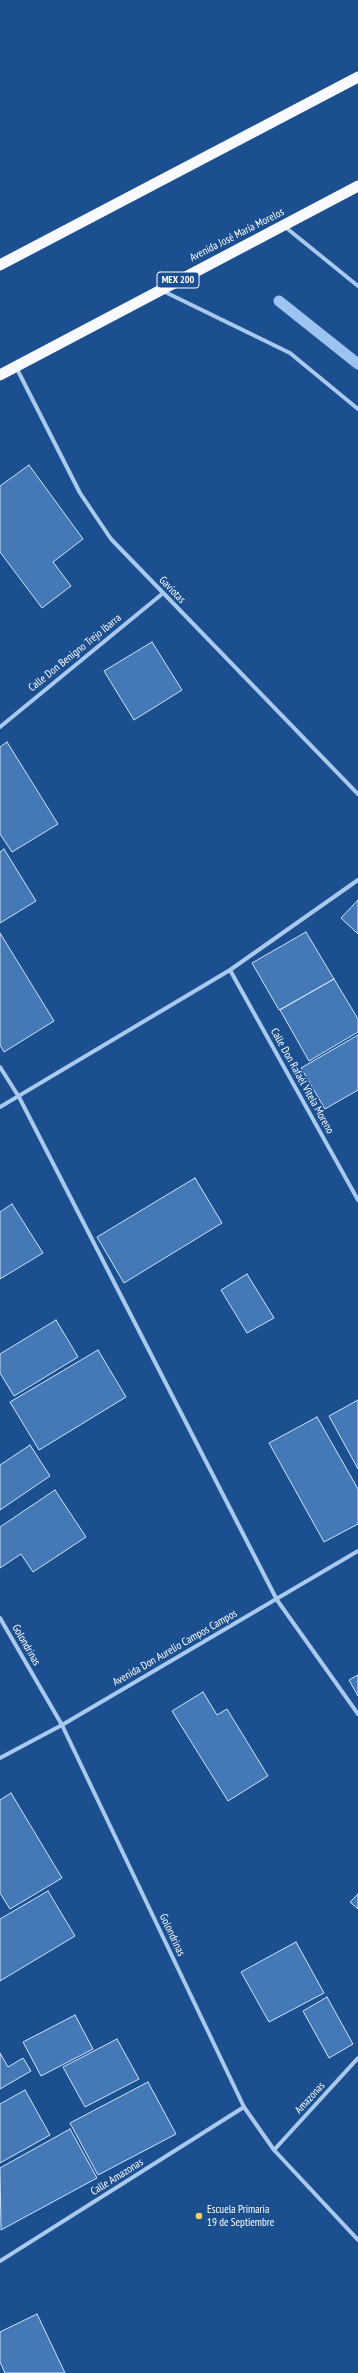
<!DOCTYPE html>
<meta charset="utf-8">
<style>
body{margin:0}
canvas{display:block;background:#1b4f8f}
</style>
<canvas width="358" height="2373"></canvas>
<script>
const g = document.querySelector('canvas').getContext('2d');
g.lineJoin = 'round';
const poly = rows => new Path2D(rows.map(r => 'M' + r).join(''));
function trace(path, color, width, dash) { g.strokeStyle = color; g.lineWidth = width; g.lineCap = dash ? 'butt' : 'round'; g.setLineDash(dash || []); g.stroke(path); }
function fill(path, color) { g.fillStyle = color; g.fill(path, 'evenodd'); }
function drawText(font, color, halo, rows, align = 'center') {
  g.font = font + ' "PT Sans Narrow",sans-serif'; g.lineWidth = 3; g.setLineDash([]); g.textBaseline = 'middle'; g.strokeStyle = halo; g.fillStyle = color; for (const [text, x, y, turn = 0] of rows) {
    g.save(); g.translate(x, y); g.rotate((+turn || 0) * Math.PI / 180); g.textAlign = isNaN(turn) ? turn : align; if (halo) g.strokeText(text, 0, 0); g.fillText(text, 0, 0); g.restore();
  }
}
trace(poly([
 [279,301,358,364]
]), '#9cc4f0', 11);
const building = poly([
 [29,465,83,539,53,562,71,586,42,608,0,552,0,486,29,465],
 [152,642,182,690,134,720,104,671,152,642],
 [7,742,58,824,12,852,0,834,0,747,7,742],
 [4,849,36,901,0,923,0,852,4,849],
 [358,900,358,934,341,918,358,900],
 [306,932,334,979,279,1010,252,963,306,932],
 [0,933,54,1021,4,1052,0,1045,0,933],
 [334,979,358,1019,358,1032,309,1061,280,1010,334,979],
 [358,1035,358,1090,325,1109,301,1068,358,1035],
 [195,1178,222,1223,124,1283,97,1237,195,1178],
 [12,1204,43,1253,0,1279,0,1212,12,1204],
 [247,1274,274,1318,247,1333,221,1290,247,1274],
 [56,1320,78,1357,14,1396,0,1373,0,1354,56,1320],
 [98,1350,126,1397,39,1450,10,1402,98,1350],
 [358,1400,358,1469,329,1416,358,1400],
 [317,1417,358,1489,358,1524,324,1542,269,1443,317,1417],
 [30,1445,50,1476,0,1510,0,1465,30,1445],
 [55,1490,86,1537,33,1572,21,1554,0,1568,0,1527,55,1490],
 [358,1675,358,1696,349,1680,358,1675],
 [203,1692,217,1715,227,1709,268,1776,228,1801,172,1711,203,1692],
 [11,1793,62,1878,10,1909,0,1893,0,1800,11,1793],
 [48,1891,75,1936,0,1981,0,1919,48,1891],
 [358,1894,358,1909,350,1902,358,1894],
 [296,1942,324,1993,269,2022,241,1972,296,1942],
 [327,1997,353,2044,329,2058,303,2011,327,1997],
 [75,2015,93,2049,41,2076,23,2042,75,2015],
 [117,2039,139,2079,85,2107,63,2067,117,2039],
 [0,2053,8,2067,23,2058,31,2071,0,2089,0,2053],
 [148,2082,176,2134,98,2175,70,2123,148,2082],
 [25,2090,50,2135,0,2163,0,2104,25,2090],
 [70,2129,97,2178,1,2230,0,2168,70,2129],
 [37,2314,65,2373,5,2373,0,2362,0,2332,37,2314]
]);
fill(building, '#4478b7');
trace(building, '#cfe3fa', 1);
trace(poly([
 [284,226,358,286],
 [163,291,290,353,358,409],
 [16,367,80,493,111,539,358,794],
 [0,727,162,594],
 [230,970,358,1200],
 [0,1067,19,1097,277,1600,358,1714],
 [0,1107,230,970,358,880],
 [0,1618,62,1725,244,2107,274,2150,358,2240],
 [0,1758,62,1725,358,1551],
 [274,2150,358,2058],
 [0,2261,244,2107]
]), '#a9c9ee', 4);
trace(poly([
 [0,265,358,77],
 [0,375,358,186]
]), '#f8faff', 11);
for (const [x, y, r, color] of [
 [199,2216,4,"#ffd166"]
]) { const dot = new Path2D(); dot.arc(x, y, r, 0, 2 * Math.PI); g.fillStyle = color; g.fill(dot); trace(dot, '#1b4f8f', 1.5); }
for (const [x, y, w] of [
 [178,280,42]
]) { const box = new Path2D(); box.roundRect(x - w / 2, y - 8, w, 16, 3); g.fillStyle = '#1b4f8f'; g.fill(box); trace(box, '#fff', 1); }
drawText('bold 10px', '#fff', null, [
 ["MEX 200",178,280]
]);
drawText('11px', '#fff', '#1b4f8f', [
 ["Avenida José María Morelos",237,235,-27],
 ["Gaviotas",172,590,46],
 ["Calle Don Benigno Trejo Ibarra",75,653,-39],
 ["Calle Don Rafaél Vitela Moreno",302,1081,61],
 ["Golondrinas",26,1645,60],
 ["Avenida Don Aurelio Campos Campos",175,1648,-30],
 ["Golondrinas",172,1935,65],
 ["Amazonas",310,2098,-48],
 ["Calle Amazonas",117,2177,-32]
]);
drawText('11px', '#fff', '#1b4f8f', [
 ["Escuela Primaria",207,2210],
 ["19 de Septiembre",207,2223]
], 'left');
</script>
